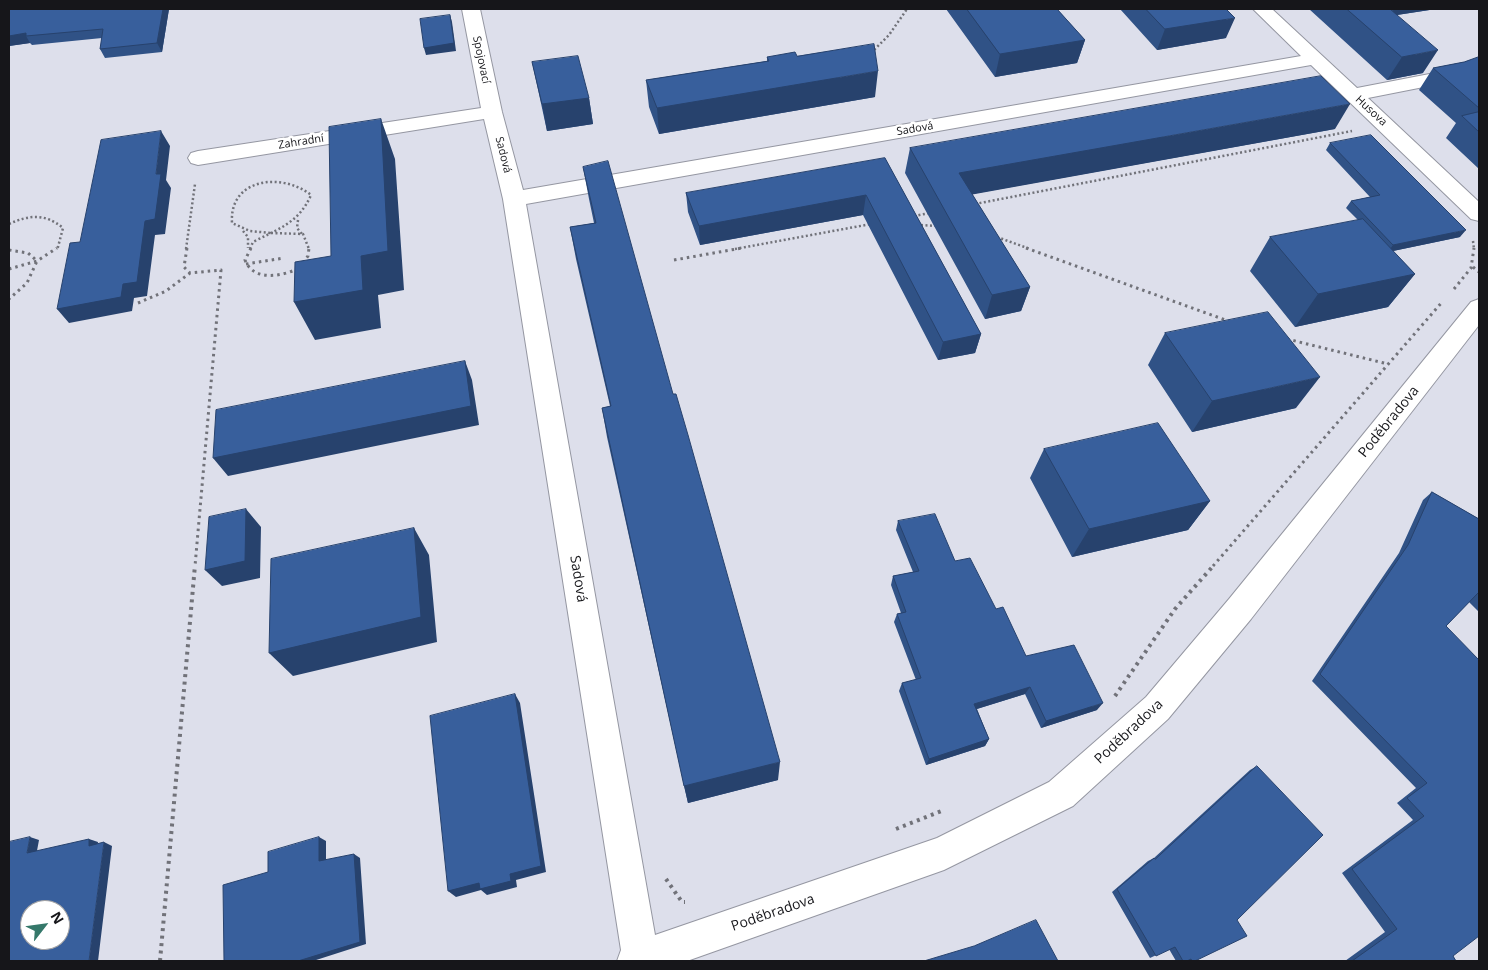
<!DOCTYPE html>
<meta charset="utf-8">
<style>
body{margin:0}
#map{position:relative;width:1488px;height:970px;overflow:hidden;background:#dddfeb;font-family:"Open Sans",sans-serif}
canvas{display:block}
.frame{position:absolute;inset:0;border:10px solid #16161a;pointer-events:none}
.north{position:absolute;left:20px;top:900px;width:50px;height:50px;box-sizing:border-box;background:#fff;border:1px solid #a2a2a3;border-radius:50%;rotate:60deg;font-size:14px;font-weight:700;line-height:20px;text-align:center;color:#16161a}
.north::after{content:'';display:block;margin:auto;width:18px;height:22px;background:#35786a;clip-path:polygon(50% 0,100% 100%,50% 72%,0 100%)}
</style>
<div id="map">
<canvas width="1488" height="970"></canvas>
<div class="frame"></div>
<div class="north">N</div>
</div>
<script>
const g = document.querySelector('canvas').getContext('2d');
g.lineJoin = 'round';
function stroke(path, color, width, dash) { g.strokeStyle = color; g.lineWidth = width; g.lineCap = dash ? 'butt' : 'round'; g.setLineDash(dash || []); g.stroke(path); }
function paint(path, color) { g.fillStyle = color; g.fill(path, 'evenodd'); }
function write(font, color, halo, rows, align = 'center') {
  g.font = font + ' "Open Sans",sans-serif'; g.lineWidth = 5; g.setLineDash([]); g.textBaseline = 'middle'; g.strokeStyle = halo; g.fillStyle = color; for (const [text, x, y, turn = 0] of rows) {
    g.save(); g.translate(x, y); g.rotate((+turn || 0) * Math.PI / 180); g.textAlign = isNaN(turn) ? turn : align; if (halo) g.strokeText(text, 0, 0); g.fillText(text, 0, 0); g.restore();
  }
}
const pathFar2 = new Path2D(`
 M 871,53 L 889,35 L 907,9
 M 975,204 L 1352,131
 M 914,216 L 930,213
 M 298,220 L 297,228 L 302,234
 M 9,224 C 29,215 45,213 63,228 L 58,247 L 55,249
 M 921,225 L 937,226
 M 243,231 L 248,237 L 248,248
 M 271,233 L 303,234 L 309,249
 M 997,237 L 1030,249
 M 1473,241 L 1474,249
 M 186,249 L 195,184
 M 250,249 L 253,242 C 278,229 299,223 311,195 C 282,172 229,178 232,223 L 250,231 L 271,233
 M 735,249 L 871,224`);
const pathFar1 = new Path2D(`
 M 187,248 L 184,267 L 190,273 L 221,270 L 195,566
 M 251,248 L 245,260 C 253,281 280,277 297,269
 M 1026,248 L 1231,322
 M 9,250 L 28,253 L 37,261 L 27,283 L 9,299
 M 674,260 L 742,248
 M 303,263 L 308,256 L 309,248
 M 246,264 L 284,258
 M 1473,267 L 1479,272
 M 9,269 L 37,261 L 57,248
 M 1454,289 L 1471,268 L 1474,248
 M 138,303 L 166,291 L 190,273
 M 1287,339 L 1388,364
 M 1213,566 L 1443,301`);
const path = new Path2D(`
 M 1115,696 L 1175,609 L 1214,565
 M 896,829 L 944,810
 M 666,879 L 682,902 L 685,902
 M 160,961 L 195,565`);
const minor = new Path2D(`
 M 462,9 L 480,9 L 502,112 L 523,190 L 1301,56 L 1253,9 L 1272,9 L 1357,88 L 1445,71 L 1479,60 L 1479,72 L 1449,82 L 1368,98 L 1479,202 L 1479,221 L 1471,219 L 1311,65 L 526,204 L 655,935 L 937,838 L 1049,782 L 1146,697 L 1229,599 L 1471,302 L 1479,299 L 1479,325 L 1251,619 L 1168,719 L 1073,806 L 944,870 L 687,961 L 617,961 L 621,950 L 503,199 L 484,119 L 198,165 L 191,163 L 188,158 L 191,153 L 198,151 L 481,108 Z`);
const wall = new Path2D(`
 M 9,9 L 169,9 L 162,52 L 105,58 L 100,49 L 102,38 L 32,45 L 30,43 L 9,46 Z
 M 946,9 L 1057,9 L 1085,40 L 1077,63 L 995,77 Z
 M 1120,9 L 1226,9 L 1226,38 L 1157,50 Z
 M 1309,9 L 1436,9 L 1397,15 L 1423,73 L 1387,80 Z
 M 797,56 L 875,97 L 659,134 L 649,107 L 646,80 L 767,61 L 767,57 Z
 M 1479,57 L 1479,169 L 1446,138 L 1456,123 L 1419,90 L 1433,68 L 1464,62 Z
 M 532,62 L 589,98 L 593,124 L 547,131 Z
 M 1335,129 L 972,194 L 1030,287 L 1021,311 L 985,319 L 905,173 L 910,148 Z
 M 1330,143 L 1460,237 L 1393,251 L 1415,274 L 1388,307 L 1295,327 L 1250,271 L 1270,237 L 1358,220 L 1346,208 L 1351,201 L 1370,197 L 1326,150 Z
 M 885,158 L 981,334 L 975,353 L 938,360 L 863,215 L 700,245 L 688,212 L 686,193 Z
 M 583,167 L 778,780 L 688,803 L 607,437 L 602,408 L 610,406 L 576,259 L 570,227 L 594,223 L 589,199 Z
 M 1165,333 L 1296,408 L 1192,432 L 1148,365 Z
 M 1044,449 L 1210,501 L 1188,530 L 1072,557 L 1030,478 Z
 M 1432,492 L 1479,519 L 1479,612 L 1469,602 L 1446,626 L 1453,956 L 1456,961 L 1345,961 L 1385,932 L 1342,873 L 1413,820 L 1397,803 L 1416,788 L 1312,681 L 1399,553 L 1423,500 Z
 M 898,521 L 955,561 L 996,609 L 1026,656 L 1097,710 L 1041,728 L 1025,694 L 977,709 L 989,739 L 985,746 L 926,765 L 899,691 L 902,683 L 916,680 L 894,622 L 897,614 L 901,613 L 891,585 L 893,576 L 913,572 L 896,530 Z
 M 1257,766 L 1195,961 L 1176,961 L 1169,949 L 1150,958 L 1112,892 L 1148,861 L 1154,858 L 1250,770 Z`);
const shadedWall = new Path2D(`
 M 163,9 L 169,9 L 162,52 L 157,43 Z
 M 1394,9 L 1436,9 L 1390,16 Z
 M 450,15 L 452,22 L 456,51 L 426,55 L 424,48 Z
 M 1235,18 L 1226,38 L 1157,50 L 1165,29 Z
 M 26,33 L 26,36 L 30,43 L 9,46 L 9,36 Z
 M 1085,40 L 1077,63 L 995,77 L 1000,54 Z
 M 1438,50 L 1423,73 L 1387,80 L 1402,57 Z
 M 878,71 L 875,97 L 659,134 L 657,108 Z
 M 589,98 L 593,124 L 547,131 L 542,104 Z
 M 1350,104 L 1335,129 L 953,198 L 959,173 Z
 M 381,119 L 395,159 L 404,290 L 378,295 L 381,328 L 315,340 L 294,302 L 361,256 Z
 M 161,131 L 170,146 L 166,180 L 171,188 L 165,234 L 155,235 L 147,296 L 134,298 L 132,311 L 69,323 L 57,309 L 145,221 L 156,174 Z
 M 866,195 L 863,215 L 700,245 L 699,226 Z
 M 1466,230 L 1460,237 L 1388,252 L 1393,245 Z
 M 1415,274 L 1388,307 L 1295,327 L 1318,294 Z
 M 1030,287 L 1021,311 L 985,319 L 992,295 Z
 M 981,334 L 975,353 L 938,360 L 943,342 Z
 M 465,361 L 472,380 L 479,425 L 228,476 L 213,458 Z
 M 1320,377 L 1296,408 L 1192,432 L 1212,401 Z
 M 1210,501 L 1188,530 L 1072,557 L 1089,529 Z
 M 246,509 L 261,527 L 260,578 L 222,586 L 205,570 Z
 M 414,528 L 429,555 L 437,642 L 293,676 L 269,653 Z
 M 1030,687 L 1025,694 L 970,711 L 974,704 Z
 M 515,694 L 520,703 L 546,872 L 516,880 L 517,887 L 487,895 L 481,890 L 456,897 L 448,891 Z
 M 1103,703 L 1097,710 L 1041,728 L 1046,721 Z
 M 989,739 L 985,746 L 926,765 L 929,759 Z
 M 780,762 L 778,780 L 688,803 L 684,786 Z
 M 30,837 L 39,840 L 36,856 L 27,853 Z
 M 319,837 L 326,841 L 326,864 L 319,861 Z
 M 89,839 L 98,842 L 97,850 L 89,846 Z
 M 104,842 L 112,846 L 98,961 L 89,961 Z
 M 354,854 L 360,858 L 366,944 L 313,961 L 298,961 Z`);
const building = new Path2D(`
 M 9,9 L 163,9 L 157,43 L 100,49 L 103,29 L 26,36 L 26,33 L 9,36 Z
 M 967,9 L 1057,9 L 1085,40 L 1000,54 Z
 M 1146,9 L 1226,9 L 1235,18 L 1165,29 Z
 M 1347,9 L 1390,9 L 1438,50 L 1402,57 Z
 M 450,15 L 454,43 L 424,48 L 420,19 Z
 M 874,44 L 878,71 L 657,108 L 646,80 L 769,61 L 767,57 L 795,52 L 797,56 Z
 M 578,56 L 589,98 L 542,104 L 532,62 Z
 M 1479,57 L 1479,108 L 1433,68 L 1464,62 Z
 M 1321,76 L 1350,104 L 959,173 L 1030,287 L 992,295 L 910,148 Z
 M 1479,112 L 1479,132 L 1462,116 Z
 M 381,119 L 388,251 L 361,256 L 363,290 L 294,302 L 295,262 L 331,256 L 329,127 Z
 M 161,131 L 156,174 L 161,174 L 155,219 L 145,221 L 137,282 L 123,284 L 121,297 L 57,309 L 70,243 L 80,242 L 101,140 Z
 M 1371,135 L 1466,230 L 1393,245 L 1351,201 L 1380,195 L 1330,143 Z
 M 885,158 L 981,334 L 943,342 L 866,195 L 699,226 L 686,193 Z
 M 608,161 L 673,394 L 676,394 L 688,435 L 780,762 L 684,786 L 602,408 L 611,406 L 570,227 L 596,223 L 583,167 Z
 M 1363,219 L 1415,274 L 1318,294 L 1270,237 Z
 M 1268,312 L 1320,377 L 1212,401 L 1165,333 Z
 M 465,361 L 471,406 L 213,458 L 216,410 Z
 M 1158,423 L 1210,501 L 1089,529 L 1044,449 Z
 M 1432,492 L 1479,519 L 1479,595 L 1478,593 L 1446,626 L 1479,660 L 1479,936 L 1453,956 L 1456,961 L 1352,961 L 1397,929 L 1352,869 L 1424,816 L 1407,798 L 1427,783 L 1320,674 L 1408,545 Z
 M 246,509 L 245,561 L 205,570 L 209,517 Z
 M 935,514 L 955,561 L 970,558 L 996,609 L 1003,607 L 1026,656 L 1074,645 L 1103,703 L 1046,721 L 1030,687 L 974,704 L 989,739 L 929,759 L 902,683 L 921,678 L 897,614 L 906,612 L 893,576 L 919,571 L 898,521 Z
 M 414,528 L 421,617 L 269,653 L 271,559 Z
 M 515,694 L 541,866 L 510,874 L 511,881 L 480,889 L 479,883 L 448,891 L 430,716 Z
 M 1257,766 L 1323,835 L 1237,920 L 1247,936 L 1195,961 L 1192,961 L 1191,959 L 1187,961 L 1183,961 L 1175,947 L 1156,956 L 1117,889 L 1154,858 L 1155,859 Z
 M 30,837 L 27,853 L 89,839 L 89,846 L 104,842 L 89,961 L 9,961 L 9,842 ZM 30,910 L 60,910 L 60,940 L 30,940 Z
 M 319,837 L 319,861 L 354,854 L 360,942 L 298,961 L 224,961 L 223,885 L 268,872 L 268,852 Z
 M 1036,920 L 1058,961 L 924,961 L 974,946 Z`);
const farStreetnames = [
 ["Spojovací",481,60,78],
 ["Husova",1371,111,43],
 ["Sadová",915,129,-10],
 ["Zahradní",301,142,-9],
 ["Sadová",503,155,76]
];
const streetNames = [
 ["Poděbradova",1389,422,-51],
 ["Sadová",578,579,81],
 ["Poděbradova",1129,732,-43],
 ["Poděbradova",773,913,-19]
];
stroke(minor, '#9597a2', 2);
stroke(pathFar2, '#717279', 2.5, [2, 2.5]);
stroke(pathFar1, '#717279', 3, [2.5, 4]);
stroke(path, '#717279', 4, [3, 4.5]);
paint(minor, '#fff');
paint(wall, '#305286');
paint(shadedWall, '#27426d');
paint(building, '#385f9c');
stroke(building, '#27426d', 1);
write('11px', '#16161a', '#fff', farStreetnames);
write('14px', '#16161a', '#fff', streetNames);
</script>
